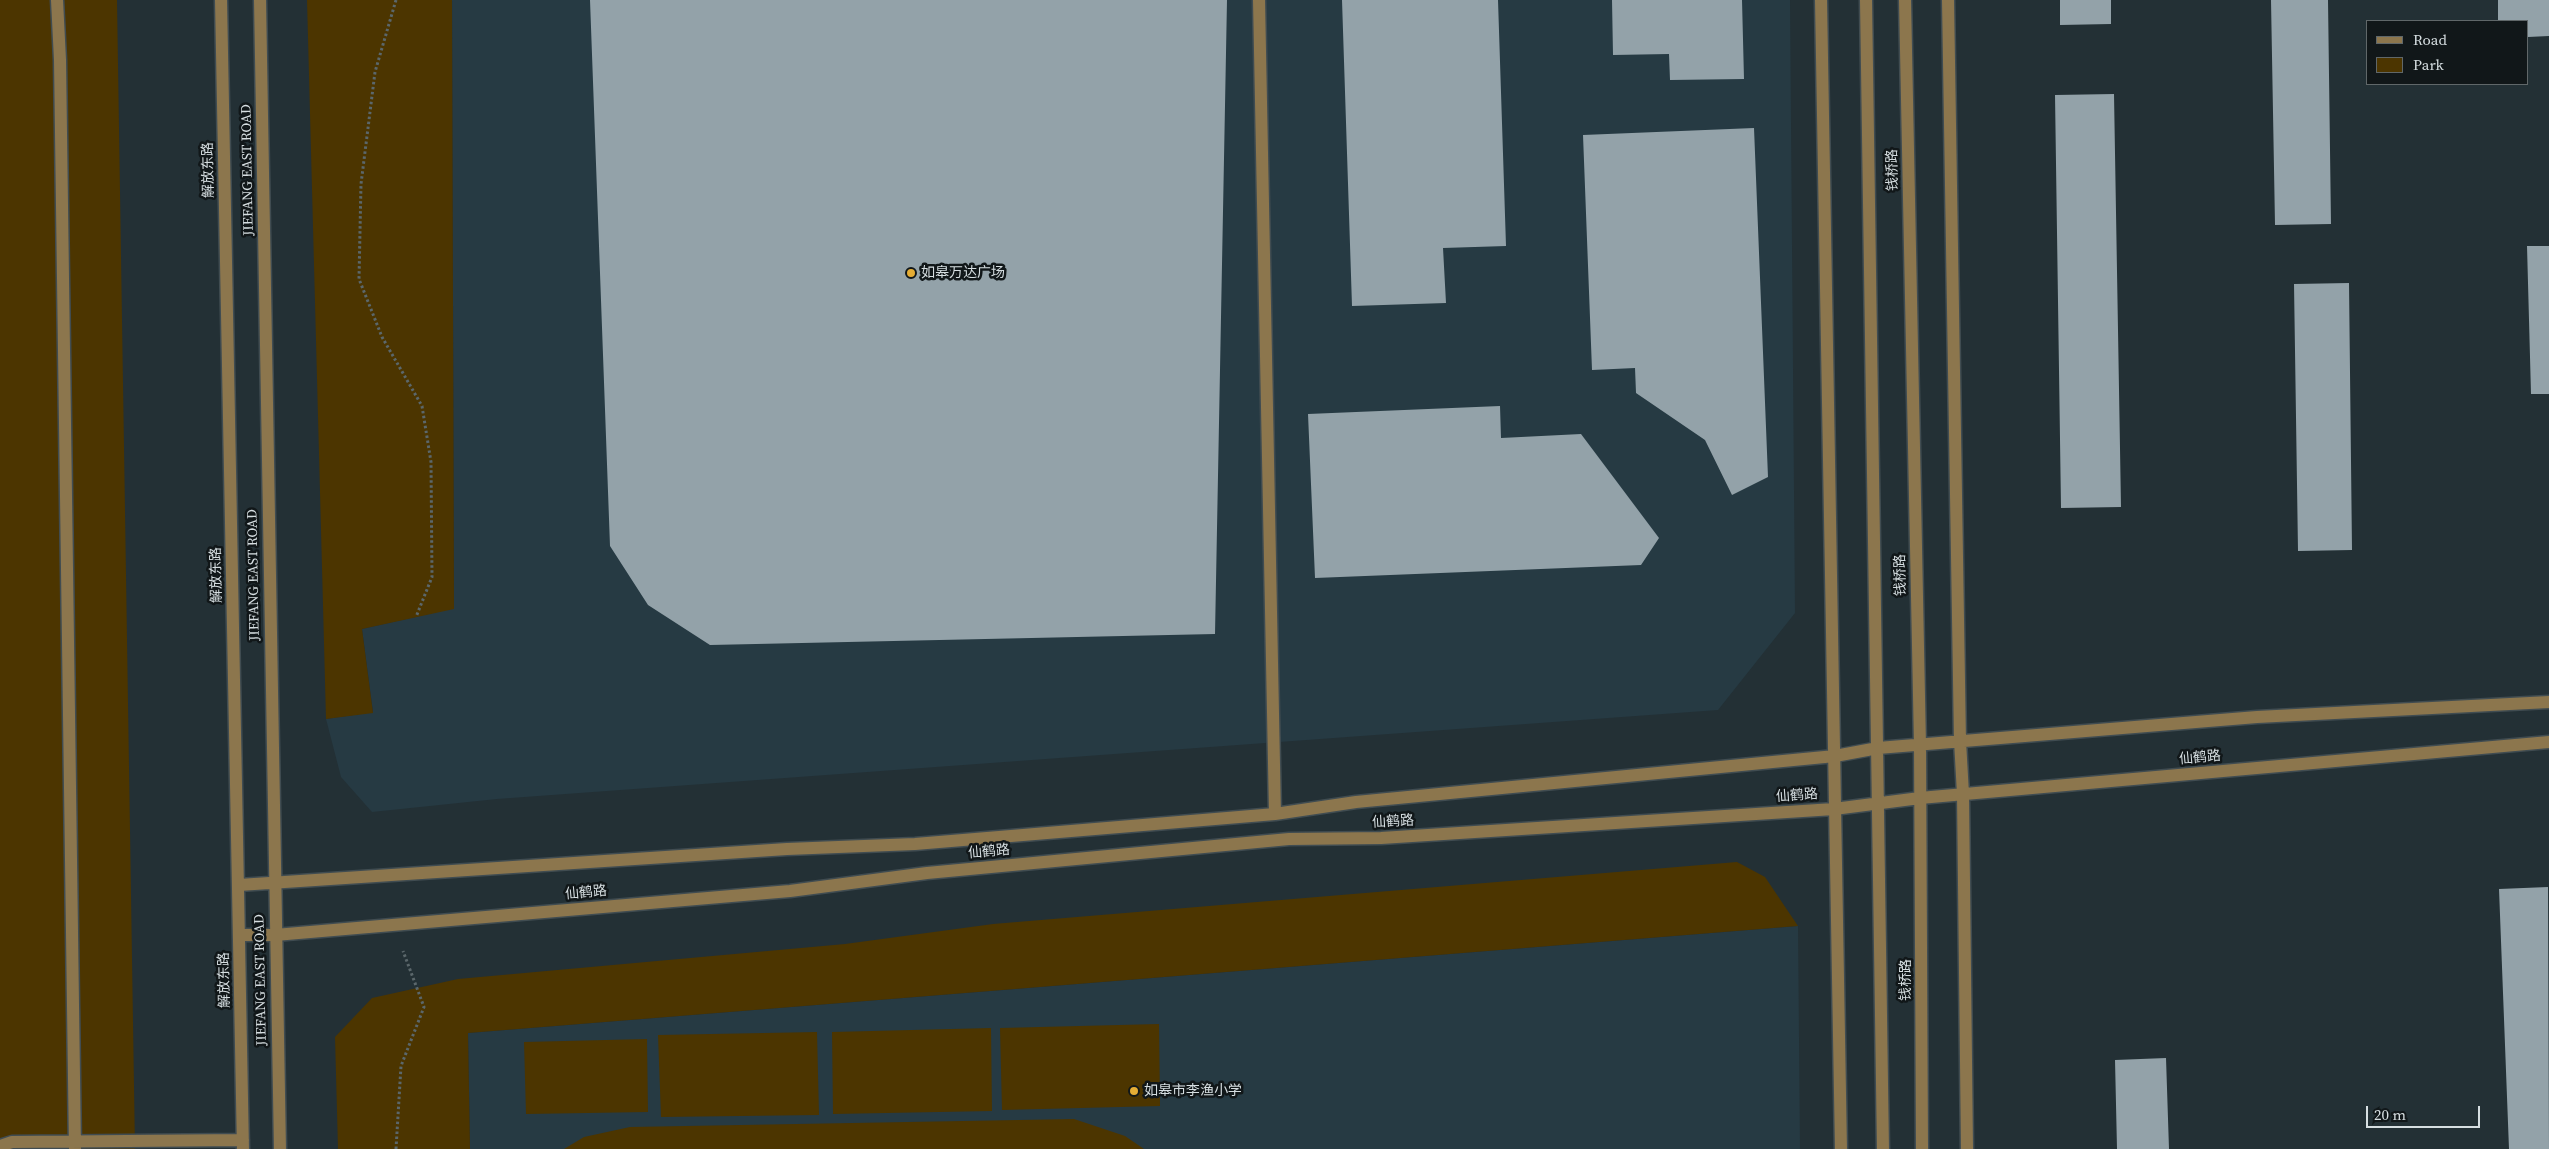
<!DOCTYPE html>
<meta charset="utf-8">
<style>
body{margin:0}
#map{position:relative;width:2549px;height:1149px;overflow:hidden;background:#233035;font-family:"Source Serif 4",serif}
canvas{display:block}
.legend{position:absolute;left:2366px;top:20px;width:162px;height:65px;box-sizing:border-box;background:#111719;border:1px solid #606769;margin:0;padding:6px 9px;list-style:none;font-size:15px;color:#d6dee1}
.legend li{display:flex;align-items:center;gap:10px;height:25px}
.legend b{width:25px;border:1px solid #606769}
.scale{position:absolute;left:2366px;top:1106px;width:114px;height:22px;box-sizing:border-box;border:2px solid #d6dee1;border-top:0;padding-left:6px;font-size:15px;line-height:18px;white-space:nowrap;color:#d6dee1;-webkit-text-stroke:4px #111719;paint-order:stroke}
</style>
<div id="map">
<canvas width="2549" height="1149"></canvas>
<ul class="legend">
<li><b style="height:6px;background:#8c764d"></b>Road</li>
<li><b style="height:14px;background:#4c3500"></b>Park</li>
</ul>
<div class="scale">20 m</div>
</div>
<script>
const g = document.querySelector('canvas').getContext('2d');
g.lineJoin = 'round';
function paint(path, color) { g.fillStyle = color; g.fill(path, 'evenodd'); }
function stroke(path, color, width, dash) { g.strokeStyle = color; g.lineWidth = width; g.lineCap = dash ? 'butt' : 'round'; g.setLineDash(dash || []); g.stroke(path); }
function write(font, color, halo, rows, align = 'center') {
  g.font = font + ' "Source Serif 4","Noto Sans SC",serif'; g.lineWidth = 5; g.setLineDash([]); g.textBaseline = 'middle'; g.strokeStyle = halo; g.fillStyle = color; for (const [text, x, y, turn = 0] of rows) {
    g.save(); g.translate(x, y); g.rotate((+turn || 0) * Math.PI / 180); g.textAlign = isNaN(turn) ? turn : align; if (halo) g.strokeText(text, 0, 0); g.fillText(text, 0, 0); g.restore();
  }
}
const built = new Path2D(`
 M 452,0 L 1790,0 L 1795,613 L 1718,710 L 497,799 L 372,812 L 341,777 L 326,719 L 373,712 L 362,629 L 454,608 Z
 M 1798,926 L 1800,1149 L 470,1149 L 468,1033 Z`);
const green = new Path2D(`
 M 0,0 L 117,0 L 135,1149 L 0,1149 Z
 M 307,0 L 452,0 L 454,609 L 362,629 L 373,713 L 326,719 Z
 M 1737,862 L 1765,877 L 1798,926 L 468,1033 L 470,1149 L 338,1149 L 335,1037 L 372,998 L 458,979 L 845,944 L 993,924 Z
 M 1159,1024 L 1160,1106 L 1002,1110 L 1000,1028 Z
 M 991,1028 L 992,1111 L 833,1114 L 832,1032 Z
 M 817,1032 L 819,1115 L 661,1117 L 658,1035 Z
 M 647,1039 L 648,1112 L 526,1114 L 524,1042 Z
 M 1074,1119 L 1125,1136 L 1144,1149 L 564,1149 L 584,1137 L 630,1127 Z`);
const building = new Path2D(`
 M 590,0 L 1227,0 L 1215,634 L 710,645 L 648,605 L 610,546 Z
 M 1342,0 L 1498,0 L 1506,246 L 1443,248 L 1446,303 L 1352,306 Z
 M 1612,0 L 1742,0 L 1744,79 L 1670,80 L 1669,54 L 1613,55 Z
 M 2060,0 L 2111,0 L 2111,24 L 2060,25 Z
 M 2271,0 L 2328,0 L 2331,224 L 2275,225 Z
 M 2498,0 L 2549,0 L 2549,36 L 2528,37 L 2528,21 L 2498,21 Z
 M 2114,94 L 2121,507 L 2061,508 L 2055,95 Z
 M 1754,128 L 1768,477 L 1732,495 L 1705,440 L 1636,393 L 1635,368 L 1592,370 L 1583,135 Z
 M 2527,246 L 2549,246 L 2549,394 L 2531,394 Z
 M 2349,283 L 2352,550 L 2298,551 L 2294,284 Z
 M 1500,406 L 1501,438 L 1581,434 L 1659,538 L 1641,565 L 1315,578 L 1308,414 Z
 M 2548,887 L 2549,1149 L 2509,1149 L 2499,889 Z
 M 2166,1058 L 2169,1149 L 2117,1149 L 2115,1060 Z`);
const path = new Path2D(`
 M 396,0 L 375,72 L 361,184 L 359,279 L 382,337 L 422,406 L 431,462 L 432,577 L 416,617
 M 396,1149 L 401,1066 L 424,1007 L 403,951`);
const minor = new Path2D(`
 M 57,0 L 60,60 L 75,1149
 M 221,0 L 243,1149
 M 260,0 L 280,1149
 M 1259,0 L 1275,814
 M 1821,0 L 1841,1149
 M 1866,0 L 1883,1149
 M 1905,0 L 1920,745 L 1922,1149
 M 1948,0 L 1960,741 L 1963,794 L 1967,1149
 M 239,885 L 787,849 L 915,844 L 1275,814 L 1356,802 L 1835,756 L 1878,748 L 2257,717 L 2549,702
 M 239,935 L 275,935 L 790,891 L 927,873 L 1289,839 L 1381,838 L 1834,809 L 1920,798 L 2549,742
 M 0,1146 L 12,1142 L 243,1140`);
const markers = [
 [911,273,5,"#e5ad35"],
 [1134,1091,5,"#e5ad35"]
];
const streetNames = [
 ["解放东路",209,170,-91],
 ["JIEFANG EAST ROAD",248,170,-91],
 ["钱桥路",1893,170,-91],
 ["解放东路",217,575,-91],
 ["JIEFANG EAST ROAD",254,575,-91],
 ["钱桥路",1901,575,-91],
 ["仙鹤路",2200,758,-5],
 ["仙鹤路",1797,796,-4],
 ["仙鹤路",1393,822,-3],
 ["仙鹤路",989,852,-5],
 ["仙鹤路",586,893,-5],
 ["解放东路",225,980,-91],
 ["JIEFANG EAST ROAD",261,980,-91],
 ["钱桥路",1906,980,-90]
];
const poiNames = [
 ["如皋万达广场",921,273],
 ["如皋市李渔小学",1144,1091]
];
paint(built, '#263a43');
paint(green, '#4c3500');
paint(building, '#93a2a9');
stroke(minor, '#404c51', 15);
stroke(path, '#5b676b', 3, [2.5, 2.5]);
stroke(minor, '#8c764d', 12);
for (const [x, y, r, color] of markers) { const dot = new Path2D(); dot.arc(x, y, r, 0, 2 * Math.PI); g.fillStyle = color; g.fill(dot); stroke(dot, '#111719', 2); }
write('14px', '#d6dee1', '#111719', streetNames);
write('14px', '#d6dee1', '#111719', poiNames, 'left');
</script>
